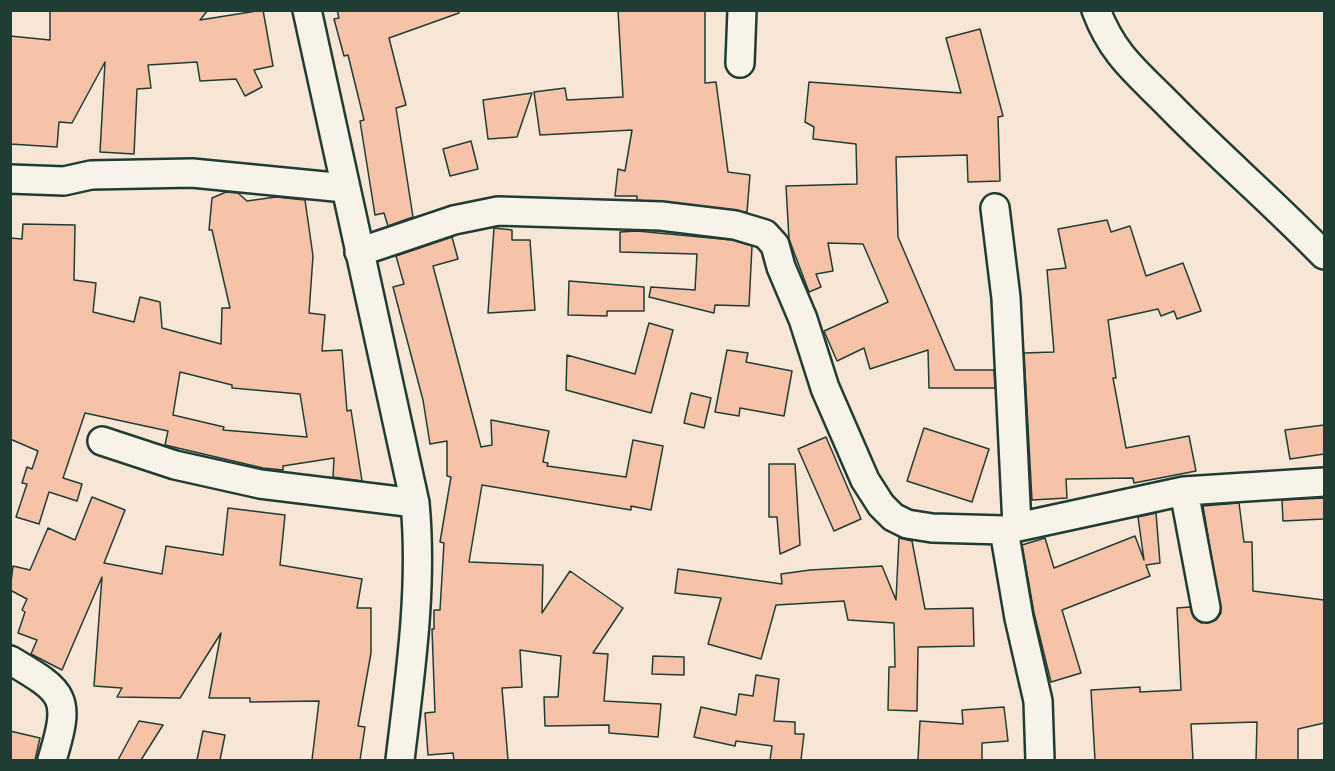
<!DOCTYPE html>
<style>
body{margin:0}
#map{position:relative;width:1335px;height:771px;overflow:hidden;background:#f7e5d5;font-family:Itim,sans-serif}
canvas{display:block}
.frame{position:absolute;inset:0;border:12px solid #1f3d34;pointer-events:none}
</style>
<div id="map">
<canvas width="1335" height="771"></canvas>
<div class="frame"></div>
</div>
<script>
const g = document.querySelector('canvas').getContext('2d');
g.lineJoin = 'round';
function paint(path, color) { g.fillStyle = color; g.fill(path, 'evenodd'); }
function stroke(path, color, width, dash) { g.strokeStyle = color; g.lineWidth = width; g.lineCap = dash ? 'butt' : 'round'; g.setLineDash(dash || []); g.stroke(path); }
const building = new Path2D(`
 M 50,10 L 208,10 L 200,20 L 263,10 L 273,66 L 254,70 L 262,87 L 245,96 L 236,79 L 200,81 L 197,62 L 148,65 L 151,88 L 137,89 L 134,154 L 100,152 L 105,62 L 72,123 L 59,122 L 57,147 L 10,144 L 10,36 L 50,40 Z
 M 337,10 L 458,10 L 459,13 L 389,38 L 406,105 L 396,108 L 413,217 L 388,226 L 384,213 L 375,215 L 360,121 L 364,120 L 348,55 L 344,56 L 334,19 L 339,18 Z
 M 618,10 L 705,10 L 705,83 L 716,82 L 728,172 L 750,175 L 747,212 L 637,200 L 637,196 L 615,196 L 618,169 L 625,171 L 632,130 L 540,135 L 534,92 L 565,88 L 567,100 L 623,97 Z
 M 980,29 L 1003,116 L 998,117 L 1000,181 L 968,182 L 967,155 L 896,157 L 898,237 L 955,370 L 994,370 L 995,388 L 929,388 L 928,350 L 870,369 L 864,348 L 837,361 L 824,331 L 888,302 L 863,244 L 828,243 L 833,271 L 816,274 L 821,287 L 809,292 L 789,239 L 786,186 L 857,184 L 856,144 L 813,139 L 814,127 L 805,122 L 809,82 L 961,93 L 946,38 Z
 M 532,93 L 517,137 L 488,139 L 483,100 Z
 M 471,141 L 478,169 L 450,176 L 443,149 Z
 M 226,192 L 238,193 L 247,201 L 276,197 L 305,200 L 313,256 L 309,313 L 325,315 L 322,351 L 342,350 L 347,411 L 351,410 L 362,481 L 333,477 L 334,458 L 283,466 L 283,470 L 263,468 L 165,445 L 168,431 L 85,413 L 63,478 L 82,484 L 77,501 L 49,492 L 39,524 L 16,517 L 27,484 L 22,483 L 27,467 L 32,469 L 38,451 L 10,439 L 10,238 L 22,239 L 23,224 L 75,225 L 74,280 L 96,283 L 93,312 L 134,322 L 140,297 L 160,302 L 162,328 L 221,344 L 222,308 L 230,308 L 212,230 L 209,230 L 212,198 ZM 180,372 L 232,385 L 232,388 L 300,394 L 307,437 L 223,430 L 224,427 L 173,415 Z
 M 1107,220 L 1111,232 L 1130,226 L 1146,276 L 1183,263 L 1201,311 L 1177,319 L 1174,311 L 1161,316 L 1158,309 L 1108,320 L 1116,378 L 1113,378 L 1126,448 L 1189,436 L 1196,471 L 1134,483 L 1133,478 L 1066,479 L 1067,498 L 1032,500 L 1024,353 L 1054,352 L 1047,270 L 1066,268 L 1058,229 Z
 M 494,228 L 512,230 L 512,240 L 530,240 L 535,310 L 488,313 Z
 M 637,231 L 732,240 L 752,246 L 749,306 L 715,305 L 714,313 L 649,297 L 651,287 L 695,290 L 697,254 L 620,252 L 620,232 Z
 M 452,237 L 458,259 L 433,266 L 481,447 L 492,445 L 491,420 L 549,431 L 543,462 L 548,463 L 547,466 L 626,477 L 633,440 L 663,446 L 651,510 L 631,506 L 631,510 L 482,485 L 469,562 L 543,565 L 542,613 L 570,571 L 623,608 L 593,653 L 608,654 L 604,701 L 661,704 L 658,737 L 609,733 L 609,725 L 545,726 L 544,697 L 558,697 L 561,656 L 520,650 L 522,687 L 502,688 L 508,760 L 454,760 L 453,753 L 428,755 L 425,713 L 435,712 L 432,629 L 434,629 L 434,610 L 440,610 L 444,543 L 440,542 L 451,477 L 447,476 L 447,441 L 430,444 L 423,400 L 393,287 L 404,284 L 396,256 Z
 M 569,281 L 644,287 L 644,311 L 607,311 L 607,316 L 568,315 Z
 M 649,323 L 673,330 L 651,413 L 566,390 L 567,355 L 635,374 Z
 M 727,350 L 748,353 L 746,362 L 792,371 L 784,416 L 740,408 L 739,416 L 715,412 Z
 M 691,393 L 711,398 L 704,428 L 684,423 Z
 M 1324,425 L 1324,454 L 1290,459 L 1285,430 Z
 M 924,428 L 989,449 L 972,502 L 907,481 Z
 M 826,437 L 861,519 L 834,531 L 798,449 Z
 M 769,464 L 795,464 L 800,545 L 780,554 L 777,517 L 769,517 Z
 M 92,497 L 125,510 L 104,563 L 162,574 L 166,546 L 223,555 L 228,508 L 285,515 L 280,565 L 362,579 L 357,608 L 371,608 L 371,653 L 358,726 L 365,727 L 360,760 L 312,760 L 319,701 L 250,702 L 250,698 L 209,698 L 221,633 L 180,698 L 117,697 L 122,688 L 94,686 L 102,577 L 62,670 L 31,654 L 37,640 L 18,633 L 25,612 L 22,610 L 27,599 L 10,590 L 13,566 L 30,570 L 48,528 L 75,540 Z
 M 1324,498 L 1324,519 L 1283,521 L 1282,500 Z
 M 1239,503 L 1244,542 L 1252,542 L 1253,591 L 1324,600 L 1324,723 L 1298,729 L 1298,760 L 1256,760 L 1257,722 L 1191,724 L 1193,760 L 1095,760 L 1091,690 L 1140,687 L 1140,692 L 1181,690 L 1177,608 L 1190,607 L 1194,618 L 1201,623 L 1216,620 L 1221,613 L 1203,506 Z
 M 1156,513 L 1160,563 L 1146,565 L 1150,576 L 1062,610 L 1081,673 L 1051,682 L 1034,613 L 1022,545 L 1045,538 L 1054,568 L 1135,536 L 1144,560 L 1138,517 Z
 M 899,538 L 912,541 L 925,609 L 973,608 L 974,646 L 918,647 L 917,711 L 888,710 L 889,667 L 895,667 L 894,623 L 848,620 L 844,601 L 776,605 L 761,659 L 708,644 L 721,598 L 675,593 L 678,569 L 782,584 L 781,574 L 810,570 L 882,566 L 896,600 Z
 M 653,656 L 684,657 L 684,675 L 652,674 Z
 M 756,675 L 779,679 L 774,721 L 795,722 L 795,734 L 804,734 L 801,760 L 770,760 L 772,746 L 736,741 L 735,746 L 694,737 L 701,707 L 736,715 L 739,694 L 753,696 Z
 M 1004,707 L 1008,741 L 982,743 L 982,760 L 918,760 L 920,721 L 963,724 L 962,710 Z
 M 139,721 L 163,725 L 141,760 L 118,760 Z
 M 10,731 L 40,738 L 35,760 L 10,760 Z
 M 203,731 L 225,735 L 220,760 L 197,760 Z`);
const minor = new Path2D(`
 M 307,10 L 415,503 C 423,588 410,676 400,760
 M 1096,10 C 1113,56 1139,74 1171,107 C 1221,158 1275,204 1324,255
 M 740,63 L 742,10
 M 10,179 L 64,181 L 91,175 L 192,173 L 345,188
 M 995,208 L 1006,298 L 1017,526
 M 359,252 L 454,220 L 498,211 L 661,216 L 735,225 L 765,234 L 775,245 L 781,267 L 803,319 L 825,388 L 865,480 L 881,505 L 893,517 L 907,524 L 932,528 L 1004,530 L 1184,491 L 1324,482
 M 102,441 L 175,465 L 260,484 L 415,503
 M 1184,491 L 1206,608
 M 1004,530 L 1019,618 L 1038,701 L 1040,760
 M 10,660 C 66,693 71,697 52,760`);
paint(building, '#f7c3a8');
stroke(building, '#1f3d34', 1.5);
stroke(minor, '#1f3d34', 32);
stroke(minor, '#f7f3e8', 27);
</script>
